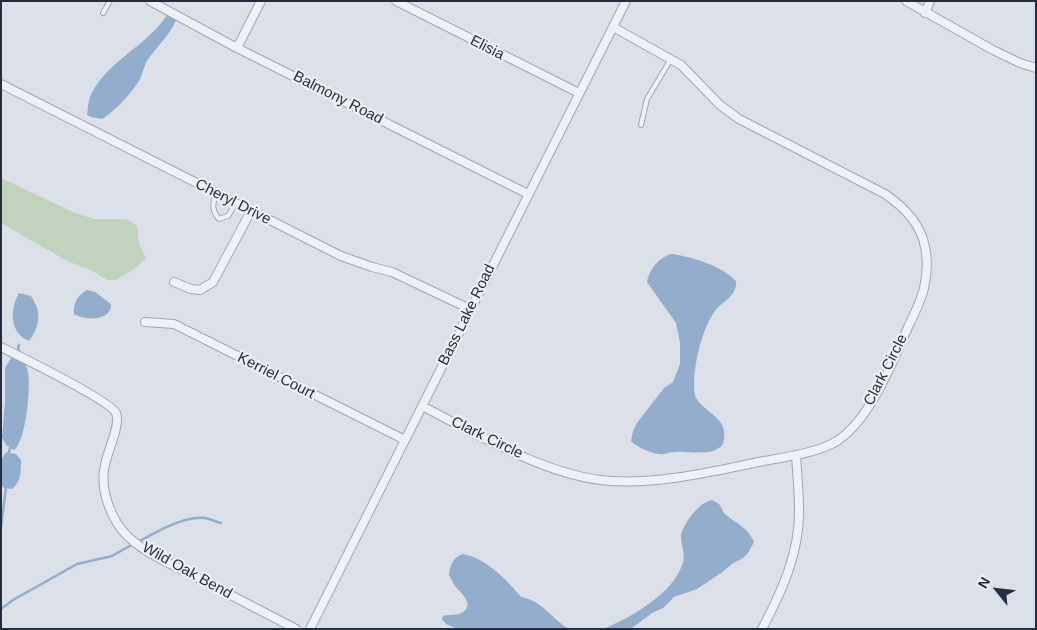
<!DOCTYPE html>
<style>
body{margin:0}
#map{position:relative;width:1037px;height:630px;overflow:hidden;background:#dce0e8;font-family:Helvetica,sans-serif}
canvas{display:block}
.frame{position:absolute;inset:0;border:2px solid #242e40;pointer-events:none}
.north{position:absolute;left:972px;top:565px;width:50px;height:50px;-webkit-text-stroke:4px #eceff6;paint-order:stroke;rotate:299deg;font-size:14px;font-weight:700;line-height:20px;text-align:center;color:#242e40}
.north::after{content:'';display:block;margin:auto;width:18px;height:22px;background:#242e40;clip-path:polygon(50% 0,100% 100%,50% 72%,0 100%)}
</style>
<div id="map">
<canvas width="1037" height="630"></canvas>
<div class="frame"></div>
<div class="north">N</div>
</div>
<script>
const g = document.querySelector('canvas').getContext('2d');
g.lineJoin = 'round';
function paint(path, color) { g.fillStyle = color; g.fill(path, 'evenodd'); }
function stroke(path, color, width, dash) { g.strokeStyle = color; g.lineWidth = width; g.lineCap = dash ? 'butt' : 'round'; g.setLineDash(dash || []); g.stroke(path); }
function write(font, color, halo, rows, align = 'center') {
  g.font = font + ' Helvetica,sans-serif'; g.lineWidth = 4.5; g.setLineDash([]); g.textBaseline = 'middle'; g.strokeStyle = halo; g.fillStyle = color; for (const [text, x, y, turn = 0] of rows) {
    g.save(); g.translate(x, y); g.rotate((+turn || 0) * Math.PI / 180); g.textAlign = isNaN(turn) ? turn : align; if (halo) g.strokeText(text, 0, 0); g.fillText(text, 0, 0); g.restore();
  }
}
const green = new Path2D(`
 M 1,178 L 75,213 L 94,219 L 126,219 L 136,225 L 138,231 L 138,240 L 146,259 L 134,269 L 116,280 L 107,280 L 93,271 L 67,261 L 1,223 Z`);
const water = new Path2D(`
 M 167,15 L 176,20 C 169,36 159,44 149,58 C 144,64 143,73 140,79 C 132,93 115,111 102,119 L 91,117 L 87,115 C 88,110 88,104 89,100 C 101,64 148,46 167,15 Z
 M 671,254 C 693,257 720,265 736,281 C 737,297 723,300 715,311 C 701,330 691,373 695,396 C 705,415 731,417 723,444 C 712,458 690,450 675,452 C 670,452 665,455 659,454 C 651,453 637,447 631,441 L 633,431 L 637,423 L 664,388 L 673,382 L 680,364 L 680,342 L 676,323 L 647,282 C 649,270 658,258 671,254 Z
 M 87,290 L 95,292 L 111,304 C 112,321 85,321 74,314 C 73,303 78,295 87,290 Z
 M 19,293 L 31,296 C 42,312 40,326 29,341 C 9,333 10,309 19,293 Z
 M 11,358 C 16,359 22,360 25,364 C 34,375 26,443 14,450 L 7,446 L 2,438 L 5,402 L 5,368 Z
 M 6,452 L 16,454 L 21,460 C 21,472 21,482 12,489 L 4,488 L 1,485 L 1,460 Z
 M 712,500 L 719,504 C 722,507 722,511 725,514 C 735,523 749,528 754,542 L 748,553 L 743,558 L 732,564 L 721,573 L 697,589 L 674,597 L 663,608 L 652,613 L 632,628 L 602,629 C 628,620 669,595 680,570 C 688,555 681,550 681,536 C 682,525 700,501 712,500 Z
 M 463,554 C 486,558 507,580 521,597 C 545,602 549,617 569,629 L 457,629 L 446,624 L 442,619 L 443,616 C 449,614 458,616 463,612 C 475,604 460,592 455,586 C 453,583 451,578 449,575 C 450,565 453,557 463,554 Z`);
const stream = new Path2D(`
 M 19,345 L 18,348 L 20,353
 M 8,456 L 11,444
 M 1,527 L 6,487
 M 138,542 C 156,532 185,515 205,518 C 211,519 216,522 221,523
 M 1,609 L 13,600 L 77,564 L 112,556 L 133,544`);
const lane = new Path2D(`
 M 103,13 L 110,1
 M 641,125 L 647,99 L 671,59
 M 216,194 C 212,204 212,211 219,219 L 228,216 L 236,203`);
const street = new Path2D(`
 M 150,1 L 237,48 L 528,194
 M 396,1 L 579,93
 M 906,1 L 993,50 L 1020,63 L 1036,68
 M 925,13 L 930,1
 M 237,48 L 261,1
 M 1,84 L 341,256 L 372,267 L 392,272 L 470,309
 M 174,282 L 191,289 L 200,290 L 213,282 L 251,211
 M 145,322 L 174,324 L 405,440
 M 1,347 C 19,356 111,401 116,413 C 121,425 107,452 105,465 C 100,484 107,506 117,523 C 132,549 172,564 198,578 C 230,595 263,612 296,629
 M 422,406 C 477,434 548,477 611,481 C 662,484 714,471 764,461 C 786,457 817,453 837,441 C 870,420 893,361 908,327 C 914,315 921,301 924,288 C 927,275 928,260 925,247 C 921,224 904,207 885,194 L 739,119 L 720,105 L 681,65 L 613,27
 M 310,629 L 626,1
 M 762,629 C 782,591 800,552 799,509 C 799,491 797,473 796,455`);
const streetNames = [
 ["Elisia",487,48,27],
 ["Balmony Road",338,98,27],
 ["Cheryl Drive",233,202,27],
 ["Bass Lake Road",467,315,-64],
 ["Clark Circle",886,370,-63],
 ["Kerriel Court",276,376,27],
 ["Clark Circle",487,438,26],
 ["Wild Oak Bend",187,571,29]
];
paint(green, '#c1d3bc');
paint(water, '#93adcc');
stroke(stream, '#93adcc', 2.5);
stroke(lane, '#a1a7b2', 6);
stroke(street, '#a1a7b2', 10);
stroke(lane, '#eff1f6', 4);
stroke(street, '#eff1f6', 8);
write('15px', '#242e40', '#eceff6', streetNames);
</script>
